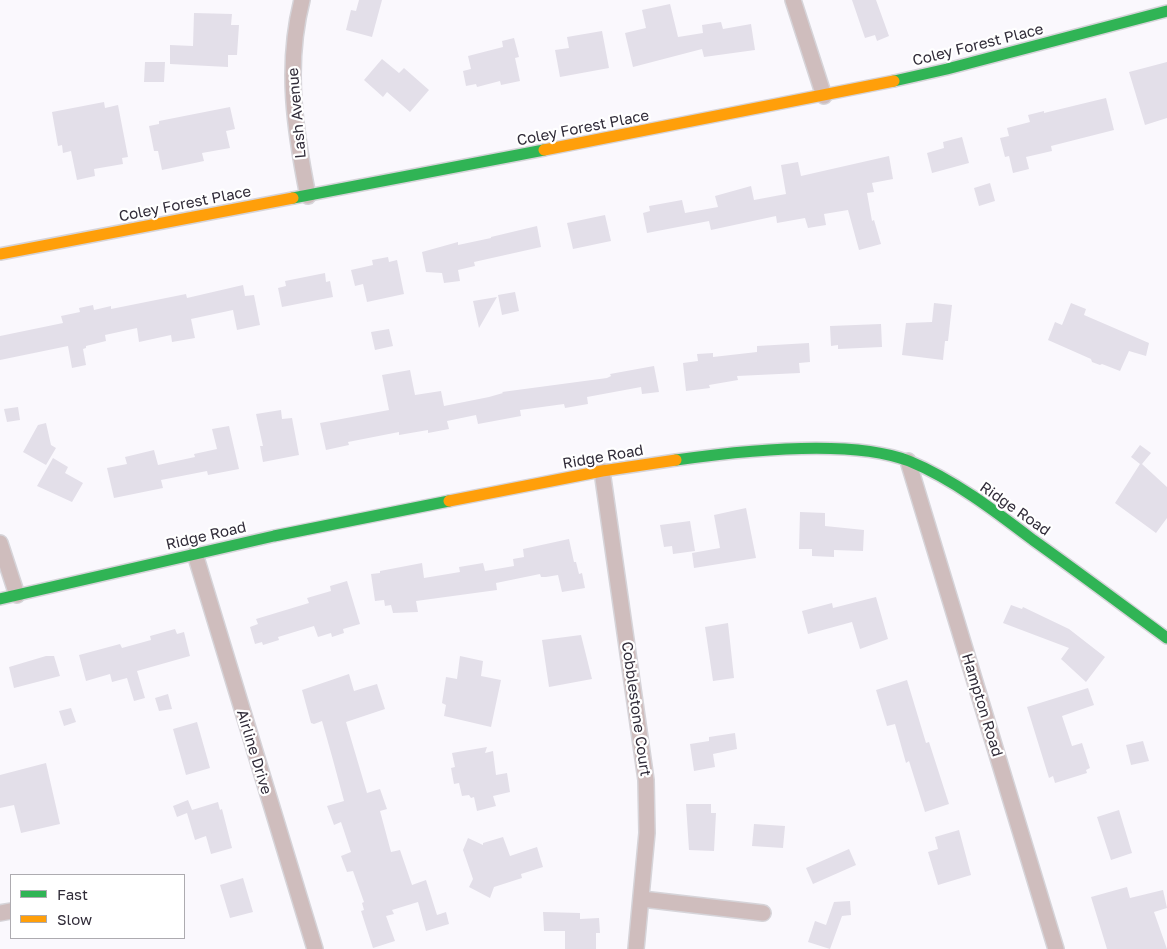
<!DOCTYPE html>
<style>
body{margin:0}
#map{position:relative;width:1167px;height:949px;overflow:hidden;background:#faf8fd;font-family:"Golos Text",sans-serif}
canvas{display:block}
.legend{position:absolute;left:10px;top:874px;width:175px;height:65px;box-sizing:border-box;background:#fff;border:1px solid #adabb0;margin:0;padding:6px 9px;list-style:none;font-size:15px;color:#312c39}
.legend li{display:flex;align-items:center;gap:10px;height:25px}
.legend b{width:25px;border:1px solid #adabb0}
</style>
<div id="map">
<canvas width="1167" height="949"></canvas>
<ul class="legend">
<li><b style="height:6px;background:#30b455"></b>Fast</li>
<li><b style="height:6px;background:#ff9f0a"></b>Slow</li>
</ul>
</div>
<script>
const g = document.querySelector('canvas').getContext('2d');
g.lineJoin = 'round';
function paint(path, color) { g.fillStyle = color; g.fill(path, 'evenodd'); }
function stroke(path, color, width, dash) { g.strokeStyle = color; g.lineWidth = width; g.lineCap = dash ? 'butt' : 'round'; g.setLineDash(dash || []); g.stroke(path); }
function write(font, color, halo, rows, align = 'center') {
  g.font = font + ' "Golos Text",sans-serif'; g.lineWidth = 4.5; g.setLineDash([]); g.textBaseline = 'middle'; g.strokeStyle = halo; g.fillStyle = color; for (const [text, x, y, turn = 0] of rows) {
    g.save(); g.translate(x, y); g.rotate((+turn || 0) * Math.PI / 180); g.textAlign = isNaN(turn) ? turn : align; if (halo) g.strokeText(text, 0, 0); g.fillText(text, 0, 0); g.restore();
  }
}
const building = new Path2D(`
 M 359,0 L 382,0 L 372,37 L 346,30 L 351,10 L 356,11 Z
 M 852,0 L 876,0 L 889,36 L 877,41 L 875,35 L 865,38 Z
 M 670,4 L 678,37 L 703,33 L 702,25 L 721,22 L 723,29 L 751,24 L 755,50 L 704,57 L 702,49 L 633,67 L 625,33 L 646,28 L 642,10 Z
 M 194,13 L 232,14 L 231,25 L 239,25 L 237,55 L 228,55 L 228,67 L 170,64 L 170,45 L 193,46 Z
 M 602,31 L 609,68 L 560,77 L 555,50 L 569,48 L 567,37 Z
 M 514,38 L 519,57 L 515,58 L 520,81 L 501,85 L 500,81 L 477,87 L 476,84 L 466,86 L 463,71 L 471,69 L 468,56 L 503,47 L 502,41 Z
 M 382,59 L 399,73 L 404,68 L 429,90 L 410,112 L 387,92 L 383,97 L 364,80 Z
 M 145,62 L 165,62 L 164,82 L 144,82 Z
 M 1167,62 L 1167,118 L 1145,125 L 1129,72 Z
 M 1106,98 L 1114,130 L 1051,146 L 1052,151 L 1026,157 L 1029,169 L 1013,173 L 1009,156 L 1005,157 L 1000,138 L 1009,136 L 1007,128 L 1030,122 L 1028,115 L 1044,111 L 1044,113 Z
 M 104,102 L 105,108 L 118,105 L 128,157 L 122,158 L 123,164 L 94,169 L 95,176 L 77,180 L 71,151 L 63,153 L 62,145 L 58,146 L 52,112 Z
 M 230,107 L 235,129 L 226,131 L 230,148 L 202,153 L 204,161 L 162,170 L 158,151 L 154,151 L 149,126 L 159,124 L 159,121 Z
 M 962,137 L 969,163 L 932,173 L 927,153 L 944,148 L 943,142 Z
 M 889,156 L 893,179 L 872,183 L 874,192 L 867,193 L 872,221 L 874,220 L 881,244 L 859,250 L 848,210 L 824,214 L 826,225 L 808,228 L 805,218 L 777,223 L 776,216 L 711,230 L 709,221 L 647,233 L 643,213 L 650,211 L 649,206 L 682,200 L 685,213 L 718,207 L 715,196 L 751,186 L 754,200 L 786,194 L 781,165 L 798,162 L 801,176 Z
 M 990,183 L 995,201 L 979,206 L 974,188 Z
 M 605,215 L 611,241 L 573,249 L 567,223 Z
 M 537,226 L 541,247 L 474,262 L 475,266 L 458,270 L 460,281 L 444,283 L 442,273 L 426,272 L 422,252 L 458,242 L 458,245 L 491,238 L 491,237 Z
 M 388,257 L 389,262 L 397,260 L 404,294 L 367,302 L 363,284 L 355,286 L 351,270 L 373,265 L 372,260 Z
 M 325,273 L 326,282 L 330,281 L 333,297 L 282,307 L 278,288 L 286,286 L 285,281 Z
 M 243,285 L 245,296 L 254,295 L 260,325 L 237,330 L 233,310 L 191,319 L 195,338 L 172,342 L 171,335 L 139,342 L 137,328 L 105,335 L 106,341 L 86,346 L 86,348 L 83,349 L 86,365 L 72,368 L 68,346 L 0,360 L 0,336 L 63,323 L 61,316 L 80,312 L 79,308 L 93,305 L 94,310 L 111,306 L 111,309 L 186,294 L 187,298 Z
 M 515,292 L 519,311 L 502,315 L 498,295 Z
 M 497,297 L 479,328 L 473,301 Z
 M 934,303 L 952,305 L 948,341 L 945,341 L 943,360 L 902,355 L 906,323 L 932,322 Z
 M 1071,303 L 1086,309 L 1084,315 L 1149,343 L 1146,356 L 1129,351 L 1120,371 L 1102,364 L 1100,365 L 1092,362 L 1091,359 L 1048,340 L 1055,322 L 1062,325 Z
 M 881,324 L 882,347 L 838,349 L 838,345 L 831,346 L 830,326 Z
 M 389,329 L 393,346 L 375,350 L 371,332 Z
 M 809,343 L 810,362 L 799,363 L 800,373 L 737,376 L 738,380 L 709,385 L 710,388 L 686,391 L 683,363 L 698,361 L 697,354 L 713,353 L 713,357 L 757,352 L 757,346 Z
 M 654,366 L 659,392 L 642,394 L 641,387 L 587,397 L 588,404 L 565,408 L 564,404 L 520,410 L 521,416 L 478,424 L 476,415 L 447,421 L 449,429 L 428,433 L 428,430 L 399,435 L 399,432 L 348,442 L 349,445 L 326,450 L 320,423 L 389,410 L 382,375 L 410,370 L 415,395 L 441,391 L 444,406 L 489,397 L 503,393 L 502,392 L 607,378 L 611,376 L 610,374 Z
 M 18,407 L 20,420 L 7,422 L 4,409 Z
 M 281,410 L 282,419 L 292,418 L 299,455 L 263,462 L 260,446 L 263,446 L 256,414 Z
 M 46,423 L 51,445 L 56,448 L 46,465 L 23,452 L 38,425 Z
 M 229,426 L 239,469 L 208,475 L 207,471 L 161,480 L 163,488 L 114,498 L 107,468 L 127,464 L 125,457 L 154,450 L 158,465 L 195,457 L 194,454 L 217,449 L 212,429 Z
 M 1140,445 L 1151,453 L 1142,464 L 1167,487 L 1167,518 L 1156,533 L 1115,503 L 1140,464 L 1131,457 Z
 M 53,458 L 68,467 L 65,473 L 83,483 L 72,502 L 37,486 Z
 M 746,508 L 756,558 L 694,568 L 692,553 L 720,548 L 714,515 Z
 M 800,512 L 825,513 L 825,526 L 864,530 L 863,551 L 834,550 L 834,557 L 812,556 L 812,549 L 799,549 Z
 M 690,521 L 695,551 L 673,554 L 672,546 L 664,547 L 660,525 Z
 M 569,539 L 574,562 L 576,562 L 579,574 L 582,573 L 585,588 L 562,592 L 558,575 L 546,577 L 541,577 L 540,574 L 496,583 L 497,590 L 416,601 L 418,612 L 393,613 L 391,605 L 385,606 L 384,600 L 375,601 L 371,574 L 380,573 L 380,571 L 422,563 L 424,578 L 460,572 L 459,567 L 483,563 L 485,571 L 514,566 L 513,559 L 524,557 L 523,549 Z
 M 347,581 L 360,624 L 343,629 L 344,633 L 332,637 L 331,633 L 318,637 L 314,626 L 278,637 L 279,640 L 263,645 L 262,642 L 255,644 L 250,627 L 258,624 L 256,619 L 309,603 L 307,598 L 331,591 L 330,586 Z
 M 876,597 L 888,639 L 860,649 L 852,622 L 808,634 L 802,611 L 832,603 L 833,608 Z
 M 1011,605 L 1022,609 L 1023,607 L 1069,629 L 1105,657 L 1086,682 L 1061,659 L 1069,648 L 1003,623 Z
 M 728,623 L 734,678 L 713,681 L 705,627 Z
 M 175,629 L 177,634 L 184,632 L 190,656 L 137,671 L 145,698 L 134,701 L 127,678 L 112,682 L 110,674 L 86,681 L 79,655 L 120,644 L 122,648 L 151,640 L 150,636 Z
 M 581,635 L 592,679 L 549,687 L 542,640 Z
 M 46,656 L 54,656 L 60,676 L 14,688 L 9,667 Z
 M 460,656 L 483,661 L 481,676 L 501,680 L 491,727 L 444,716 L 446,705 L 442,703 L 446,677 L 457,679 Z
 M 349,674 L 354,691 L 377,684 L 385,709 L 346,722 L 367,793 L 380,789 L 387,809 L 380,811 L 391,852 L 400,850 L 412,885 L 426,880 L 437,915 L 446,912 L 449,924 L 426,931 L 418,902 L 392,910 L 394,914 L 386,916 L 395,941 L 373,948 L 361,911 L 364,910 L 362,903 L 364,902 L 353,871 L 347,872 L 341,856 L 351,852 L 341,822 L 334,825 L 327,806 L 344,801 L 333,760 L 322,721 L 314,724 L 311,723 L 302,690 Z
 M 907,680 L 926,743 L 929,742 L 949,804 L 925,812 L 909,761 L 906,763 L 895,724 L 887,726 L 876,690 Z
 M 1088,688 L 1094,705 L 1062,716 L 1072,746 L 1082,743 L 1090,768 L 1086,770 L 1087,773 L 1055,783 L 1053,776 L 1049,778 L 1027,707 Z
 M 168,694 L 172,709 L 159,711 L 155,698 Z
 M 71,708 L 76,722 L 64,726 L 59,711 Z
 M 197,722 L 210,768 L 186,775 L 173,729 Z
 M 735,733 L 737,749 L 713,754 L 715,767 L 694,771 L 690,744 L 709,741 L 709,737 Z
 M 1143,741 L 1149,761 L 1131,765 L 1126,745 Z
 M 487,747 L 485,753 L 493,751 L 496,775 L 507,773 L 510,792 L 493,796 L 496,806 L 477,811 L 474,797 L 471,798 L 469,795 L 462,796 L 459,783 L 454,784 L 451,768 L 455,767 L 452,753 Z
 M 46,763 L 60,824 L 21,833 L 14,805 L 0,808 L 0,775 Z
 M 188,800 L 192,810 L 218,802 L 220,810 L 222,809 L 232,848 L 211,854 L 206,836 L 195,840 L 187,813 L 177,817 L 173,806 Z
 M 686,804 L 711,804 L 711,813 L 716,813 L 714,851 L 689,850 Z
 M 1119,810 L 1132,853 L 1111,860 L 1097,817 Z
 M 754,824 L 785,826 L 783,848 L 752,846 Z
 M 959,830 L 971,875 L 938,885 L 928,852 L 938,849 L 935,837 Z
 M 503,837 L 510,856 L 537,847 L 543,867 L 521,874 L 522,878 L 494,887 L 490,898 L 469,887 L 473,879 L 463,850 L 468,838 L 483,845 L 483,843 Z
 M 849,849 L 856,865 L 813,884 L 806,868 Z
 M 243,878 L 253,912 L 230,918 L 220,885 Z
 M 1127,887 L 1130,898 L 1163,890 L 1167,908 L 1154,912 L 1167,949 L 1107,949 L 1091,897 Z
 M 850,901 L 851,915 L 842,916 L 830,949 L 808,942 L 815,921 L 826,925 L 834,902 Z
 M 543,912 L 580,913 L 580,919 L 599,918 L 600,933 L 596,933 L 596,949 L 565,949 L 565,931 L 544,931 Z`);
const street = new Path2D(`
 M 302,0 C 285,66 295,131 308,196
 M 793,0 L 824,96
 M 908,461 L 1056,949
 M 602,471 L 646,780 L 647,833 L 636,949
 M 0,543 L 17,595
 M 195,554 L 315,949
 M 642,899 L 763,913
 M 0,913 L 11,911`);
const fast = new Path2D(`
 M 894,81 L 947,69 L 1167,11
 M 293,198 L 544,150
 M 676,460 C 739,451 850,438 909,461 C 953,479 995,511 1033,540 C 1078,572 1122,605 1167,638
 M 0,599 L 274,536 L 449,501`);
const slow = new Path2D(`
 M 544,150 L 894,81
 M 0,254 L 293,198
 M 449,501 L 602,471 L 676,460`);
const streetNames = [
 ["Coley Forest Place",978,45,-14],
 ["Lash Avenue",297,113,-95],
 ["Coley Forest Place",583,128,-11],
 ["Coley Forest Place",185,204,-11],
 ["Ridge Road",603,457,-10],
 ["Ridge Road",1015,509,35],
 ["Ridge Road",206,536,-13],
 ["Hampton Road",982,705,73],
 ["Cobblestone Court",636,709,82],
 ["Airline Drive",254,752,73]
];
paint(building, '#e3dfe9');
stroke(street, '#d6d4d9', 18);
stroke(fast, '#d6d4d9', 14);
stroke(slow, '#d6d4d9', 14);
stroke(street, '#cfbdbd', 15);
stroke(fast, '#30b455', 11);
stroke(slow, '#ff9f0a', 11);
write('15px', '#312c39', '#fff', streetNames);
</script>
